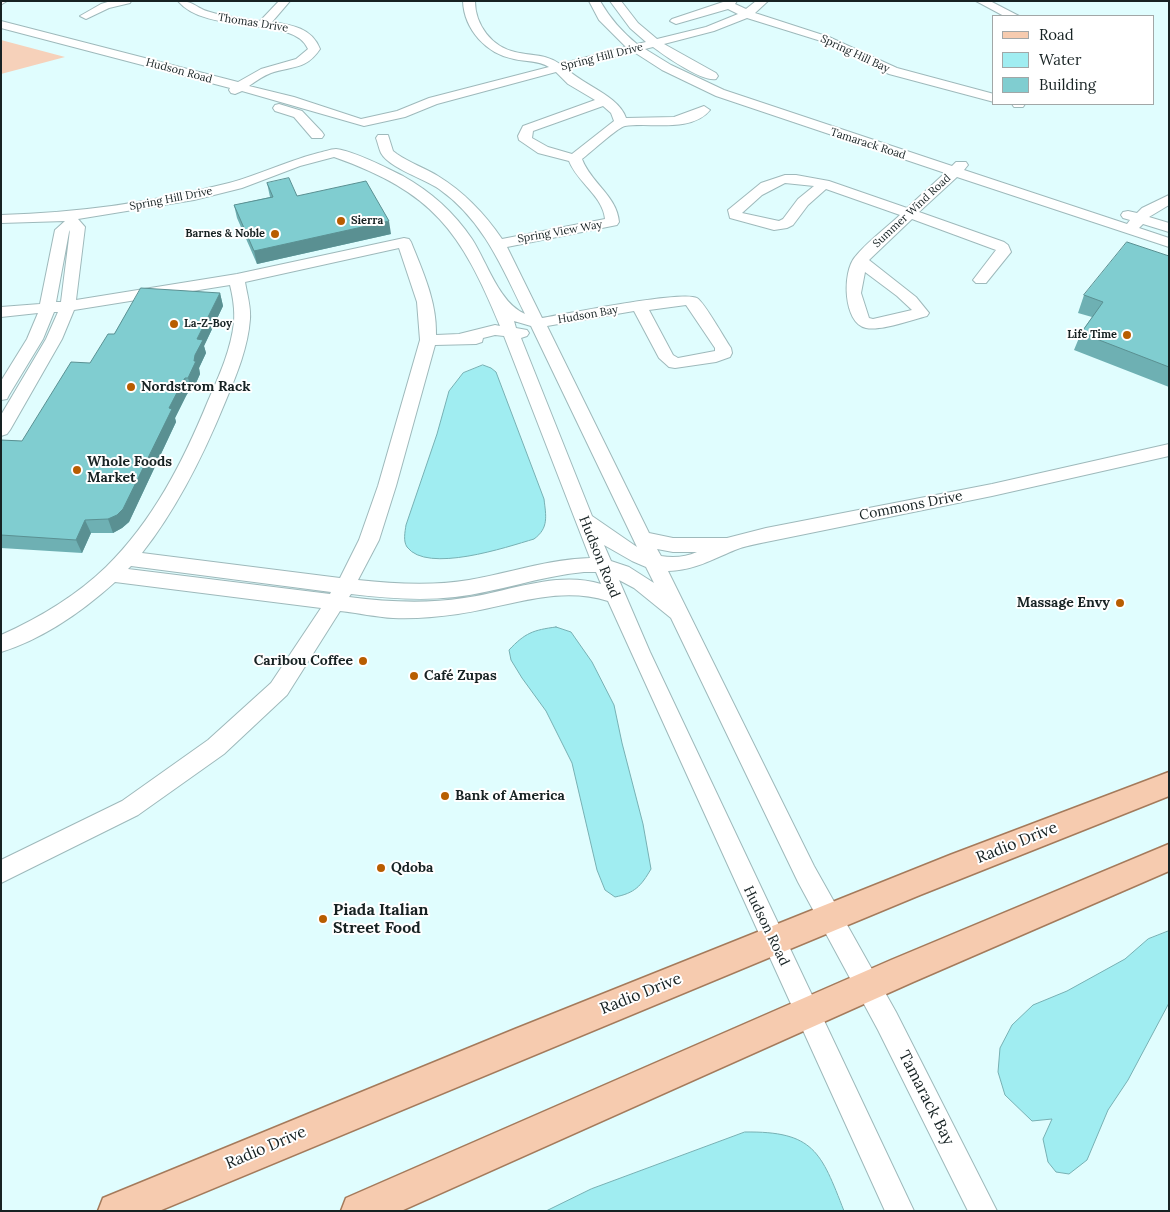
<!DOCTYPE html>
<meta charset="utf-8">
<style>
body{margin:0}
#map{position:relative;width:1170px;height:1212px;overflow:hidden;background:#e0fdfe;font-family:Lora,serif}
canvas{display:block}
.frame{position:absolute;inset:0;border:2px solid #172223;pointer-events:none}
.legend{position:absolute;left:992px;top:15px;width:162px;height:90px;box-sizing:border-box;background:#fff;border:1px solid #a2a7a7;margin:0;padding:6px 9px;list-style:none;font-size:15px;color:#172223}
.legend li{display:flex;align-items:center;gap:10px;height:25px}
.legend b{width:25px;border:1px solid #a2a7a7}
</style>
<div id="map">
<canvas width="1170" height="1212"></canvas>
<div class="frame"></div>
<ul class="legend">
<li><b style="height:6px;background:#f6cbaf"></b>Road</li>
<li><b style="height:14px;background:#a0edf1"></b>Water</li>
<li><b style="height:14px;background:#80cdd0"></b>Building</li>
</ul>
</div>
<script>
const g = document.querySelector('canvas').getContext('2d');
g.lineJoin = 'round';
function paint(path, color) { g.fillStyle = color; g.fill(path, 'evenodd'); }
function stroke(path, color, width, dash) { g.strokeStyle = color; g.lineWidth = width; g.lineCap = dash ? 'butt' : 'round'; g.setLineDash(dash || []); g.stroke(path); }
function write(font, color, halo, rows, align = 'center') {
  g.font = font + ' Lora,serif'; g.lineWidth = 4; g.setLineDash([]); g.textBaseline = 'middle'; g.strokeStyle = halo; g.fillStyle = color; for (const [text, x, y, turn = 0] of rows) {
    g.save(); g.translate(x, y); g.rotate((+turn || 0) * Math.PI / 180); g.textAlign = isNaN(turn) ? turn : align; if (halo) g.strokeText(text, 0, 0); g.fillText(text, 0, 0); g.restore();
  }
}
const green = new Path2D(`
 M 1,40 L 65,57 L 1,74 Z`);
const water = new Path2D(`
 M 483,365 L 491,368 L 496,372 L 544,499 C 546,516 549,528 534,539 C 507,547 427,574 407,547 C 403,541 405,532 406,525 L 437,434 L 449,391 L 463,373 Z
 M 556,627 L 571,632 L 592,662 L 614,705 L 622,743 L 643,824 L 651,869 C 641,886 635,893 615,897 L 605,890 L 597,870 L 572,763 L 546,711 L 522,678 L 511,660 L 509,650 C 525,633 533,630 556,627 Z
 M 1169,931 L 1169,1003 L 1128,1080 L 1108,1110 L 1087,1160 L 1069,1174 L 1056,1172 L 1048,1162 L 1043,1139 L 1052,1119 L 1032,1121 L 1005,1095 L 998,1072 L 1000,1048 L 1012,1025 L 1033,1005 L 1067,991 L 1125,959 L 1148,939 Z
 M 745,1132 C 814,1131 821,1152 844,1211 L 546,1211 L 591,1189 Z`);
const minor = new Path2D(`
 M 1,1 L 7,1 L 2,4 Z
 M 111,1 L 131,1 L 130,3 L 109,8 L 86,19 L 80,16 L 101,4 Z
 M 178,1 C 195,1 195,8 210,12 C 226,17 243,19 260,21 L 279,1 L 290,1 L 272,22 C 292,25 312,28 320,49 C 306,70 292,66 271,73 C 263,76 256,81 249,86 L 294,97 L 361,119 L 397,111 L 429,98 L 549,67 C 538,60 526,62 514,59 C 487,54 464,30 463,1 L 475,1 C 475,25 492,47 515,52 C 532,56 546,54 560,64 L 626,47 L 599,20 L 589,1 L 600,1 C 610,18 622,32 637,44 L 646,42 L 630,28 L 610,1 L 621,1 L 638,23 L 657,39 L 706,27 L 738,14 L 728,9 L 676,24 L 670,21 L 672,19 L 726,1 L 737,1 L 735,4 L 746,9 L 756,1 L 768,1 L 755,13 L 829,37 L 897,68 L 994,94 L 994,102 L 889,74 L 821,41 L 747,18 L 714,31 L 664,44 L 716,73 L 718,76 L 716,79 C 702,82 665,56 653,47 L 645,49 L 671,65 L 724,90 L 952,166 L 956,162 L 966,162 L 968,165 L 964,170 L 1127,224 L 1130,220 L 1123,218 L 1121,215 L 1123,212 L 1128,211 L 1137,213 L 1142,208 L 1169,195 L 1169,205 L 1149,217 L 1169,223 L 1169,232 L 1143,224 L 1139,228 L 1169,238 L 1169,247 L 957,177 L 919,212 L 1004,242 L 1008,245 L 1011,252 L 986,283 L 976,283 L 973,280 L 996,250 L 912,219 L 869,260 L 916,297 L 929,313 L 927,316 C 911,320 882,331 866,328 C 843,323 842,272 855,257 C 867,242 885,229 900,215 L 826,189 L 808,205 L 793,225 L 787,228 L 774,230 L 730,218 L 728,210 L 761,183 L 785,175 L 796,175 L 829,181 L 907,208 L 945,173 L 716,96 L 662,70 L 634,52 L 567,69 C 583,85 619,96 626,118 L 674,117 L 704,106 L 710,110 C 692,133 649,122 625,126 C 618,127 590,153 582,159 C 591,183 617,196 619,222 L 617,225 L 507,247 L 542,318 C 565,314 683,290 697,298 C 705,303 724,338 731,348 L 732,353 L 730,357 L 716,362 L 675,368 L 669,367 L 659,358 L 634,311 L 547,326 L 649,533 L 673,538 L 727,538 L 766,528 L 992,484 L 1169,444 L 1169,456 L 992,496 L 766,542 C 756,544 745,546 735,550 C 711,560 695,570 668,571 L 814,866 L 896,1012 L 997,1211 L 968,1211 L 878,1030 L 798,882 L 671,618 L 634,588 L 619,580 L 650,652 L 914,1211 L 885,1211 L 608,601 C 557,585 508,607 458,614 C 437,617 414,619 393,618 C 376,617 358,613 340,611 L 287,695 L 224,754 L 138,815 L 1,883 L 1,860 L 122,801 L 208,740 L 271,683 L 321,608 L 115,582 C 83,611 43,639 1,652 L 1,635 C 39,618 76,596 106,567 C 153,521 183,462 208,401 C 219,376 231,350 234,322 C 235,310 233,297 230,285 L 74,310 L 62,339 L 10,430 L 7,434 L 1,436 L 1,415 L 46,339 L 58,312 L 54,312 L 43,339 L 9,395 L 7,399 L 1,400 L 1,381 L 27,339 L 38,313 L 1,317 L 1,307 L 40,304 L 55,230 L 65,221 L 1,223 L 1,215 C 78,213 154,202 229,183 C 259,175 287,161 318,153 C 323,152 331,149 336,149 C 354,151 387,168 403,176 C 430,191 454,212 472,239 C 487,262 499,303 525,314 C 502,267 483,220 439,189 C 425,179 389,168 381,153 C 379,149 378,143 376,138 L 378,135 L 388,135 L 393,151 L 397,154 C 410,163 425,168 438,176 C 464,192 485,214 502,239 L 605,219 C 603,196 577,182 569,161 L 538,153 L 519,140 L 518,136 L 523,126 L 595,100 L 568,84 L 556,72 L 437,104 L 405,117 L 364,126 L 242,91 L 235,94 L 231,93 L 229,90 L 230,88 L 1,28 L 1,21 L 238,82 L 261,69 L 296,59 L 308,49 C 295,15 207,36 178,1 ZM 603,106 L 611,113 L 614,121 L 572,154 L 548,147 L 532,138 L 533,131 ZM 334,157 C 433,192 461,231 500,326 L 495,325 L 459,334 L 436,335 C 437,302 423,272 411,242 L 409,239 L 404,238 L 237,274 L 76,300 L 85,227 L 78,219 L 194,200 L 242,188 L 300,166 ZM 785,183 L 814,186 L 798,199 L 783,219 L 779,221 L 742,213 L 762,195 ZM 70,230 L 61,302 L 56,302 L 69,232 ZM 399,248 L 417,302 L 420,340 L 378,486 L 359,540 L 340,578 L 142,553 C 178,507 204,454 226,400 C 237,374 248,347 250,319 C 251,307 247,294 245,282 ZM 865,272 L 897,296 L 912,310 L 873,319 L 869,318 L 861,293 ZM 686,305 L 715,348 L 715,351 L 678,358 L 673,355 L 649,310 ZM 514,321 L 531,326 L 637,547 L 592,516 L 521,338 L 527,336 L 529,333 L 527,330 L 516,328 ZM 495,335 L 504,336 L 590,558 C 549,559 510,573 469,580 C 433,586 395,584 358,580 L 379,540 L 396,486 L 435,345 L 476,344 L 482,342 L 483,338 ZM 604,545 L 632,561 L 646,567 L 654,583 L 629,567 L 611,561 ZM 657,549 L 673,552 L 697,552 C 686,557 673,558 661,556 ZM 131,566 L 331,592 L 330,594 L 128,569 ZM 584,572 L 596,572 L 601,584 C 557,570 508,592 464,598 C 425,604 388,602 349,597 L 351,594 C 385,598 420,601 455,597 C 498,592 540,576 584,572 Z
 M 976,1 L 990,1 L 1019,16 L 1004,16 Z
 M 279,104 L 302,111 L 322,132 L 324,135 L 322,138 L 312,138 L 294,117 L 275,111 L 273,108 L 275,105 Z
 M 1012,104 L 1025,104 L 1023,107 L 1014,107 Z`);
const major = new Path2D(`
 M 1169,772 L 1169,796 L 920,895 L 159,1211 L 98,1211 L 103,1198 L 515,1029 L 950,855 Z
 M 1169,844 L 1169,871 L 913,982 L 401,1211 L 341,1211 L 346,1198 L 891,960 Z`);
const wall = new Path2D(`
 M 267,183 L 297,196 L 391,234 L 257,264 L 237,218 L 234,205 L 270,197 Z
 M 1169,256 L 1169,387 L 1074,350 L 1081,333 L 1092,317 L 1078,313 L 1084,295 Z
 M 220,293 L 223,306 L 204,346 L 206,353 L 199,368 L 200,374 L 192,392 L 189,391 L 186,396 L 175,418 L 176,422 L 129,522 L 122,528 L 113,533 L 91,533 L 82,553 L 1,548 L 1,440 L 22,441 L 90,363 L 114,334 Z`);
const shadedWall = new Path2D(`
 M 389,221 L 391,234 L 257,264 L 254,251 Z
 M 220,293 L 223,306 L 204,346 L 206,353 L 199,368 L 200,374 L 192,392 L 188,378 L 194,361 L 197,339 Z
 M 185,378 L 189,391 L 186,396 L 175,418 L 176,422 L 129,522 L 122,528 L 113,533 L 108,519 L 182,383 Z
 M 85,520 L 91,533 L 82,553 L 76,540 Z`);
const building = new Path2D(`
 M 289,178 L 297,196 L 366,181 L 389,221 L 254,251 L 234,205 L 273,197 L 267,183 Z
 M 1127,242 L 1169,256 L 1169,367 L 1081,333 L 1103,302 L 1084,295 Z
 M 141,288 L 220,293 L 197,339 L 203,340 L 195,355 L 194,361 L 196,361 L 188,378 L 185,378 L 182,383 L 169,408 L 172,409 L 123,509 L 117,515 L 108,519 L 85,520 L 76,540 L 1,535 L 1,475 L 2,474 L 1,474 L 1,440 L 22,441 L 71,362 L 90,363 L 108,334 L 114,334 Z`);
const markers = [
 [341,221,5,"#b85d00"],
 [275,234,5,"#b85d00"],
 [174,324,5,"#b85d00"],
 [1127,335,5,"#b85d00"],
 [131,387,5,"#b85d00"],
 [77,470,5,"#b85d00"],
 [1120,603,5,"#b85d00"],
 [363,661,5,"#b85d00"],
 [414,676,5,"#b85d00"],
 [445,796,5,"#b85d00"],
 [381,868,5,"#b85d00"],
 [323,919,5,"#b85d00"]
];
const farStreetnames = [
 ["Thomas Drive",253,23,9],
 ["Spring Hill Bay",855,54,25],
 ["Spring Hill Drive",602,57,-14],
 ["Hudson Road",179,71,15],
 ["Tamarack Road",868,144,18],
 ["Spring Hill Drive",171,199,-11],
 ["Summer Wind Road",912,211,-43],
 ["Spring View Way",560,232,-10],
 ["Hudson Bay",588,315,-10]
];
const farPoinames = [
 ["Sierra",351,221],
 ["Barnes & Noble",265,234,"right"],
 ["La-Z-Boy",184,324],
 ["Life Time",1117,335,"right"]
];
const poiNames = [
 ["Nordstrom Rack",141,387],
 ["Whole Foods",87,462],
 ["Market",87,478],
 ["Massage Envy",1110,603,"right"],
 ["Caribou Coffee",353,661,"right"],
 ["Café Zupas",424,676],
 ["Bank of America",455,796],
 ["Qdoba",391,868]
];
const streetNames = [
 ["Commons Drive",911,506,-11],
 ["Hudson Road",599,557,68],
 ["Hudson Road",766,926,64]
];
const nearStreetnames = [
 ["Radio Drive",1017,843,-22],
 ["Radio Drive",641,994,-22],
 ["Tamarack Bay",926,1098,63],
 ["Radio Drive",266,1148,-23]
];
const nearPoinames = [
 ["Piada Italian",333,910],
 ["Street Food",333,928]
];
paint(green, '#f6d1ba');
paint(water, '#a0edf1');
stroke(water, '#77b0b3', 1);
stroke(minor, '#9eb9bb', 2);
stroke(major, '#a47a5b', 3);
paint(minor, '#fff');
paint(major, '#f6cbaf');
paint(wall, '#6eb0b3');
paint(shadedWall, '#5a9092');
paint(building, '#80cdd0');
stroke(building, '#5a9092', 1);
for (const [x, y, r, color] of markers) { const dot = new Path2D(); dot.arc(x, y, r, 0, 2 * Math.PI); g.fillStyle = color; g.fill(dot); stroke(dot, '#fff', 2); }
write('11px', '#172223', '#fff', farStreetnames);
write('bold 11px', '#172223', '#fff', farPoinames, 'left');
write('bold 14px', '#172223', '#fff', poiNames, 'left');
write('14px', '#172223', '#fff', streetNames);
write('16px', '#172223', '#fff', nearStreetnames);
write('bold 16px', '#172223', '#fff', nearPoinames, 'left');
</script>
